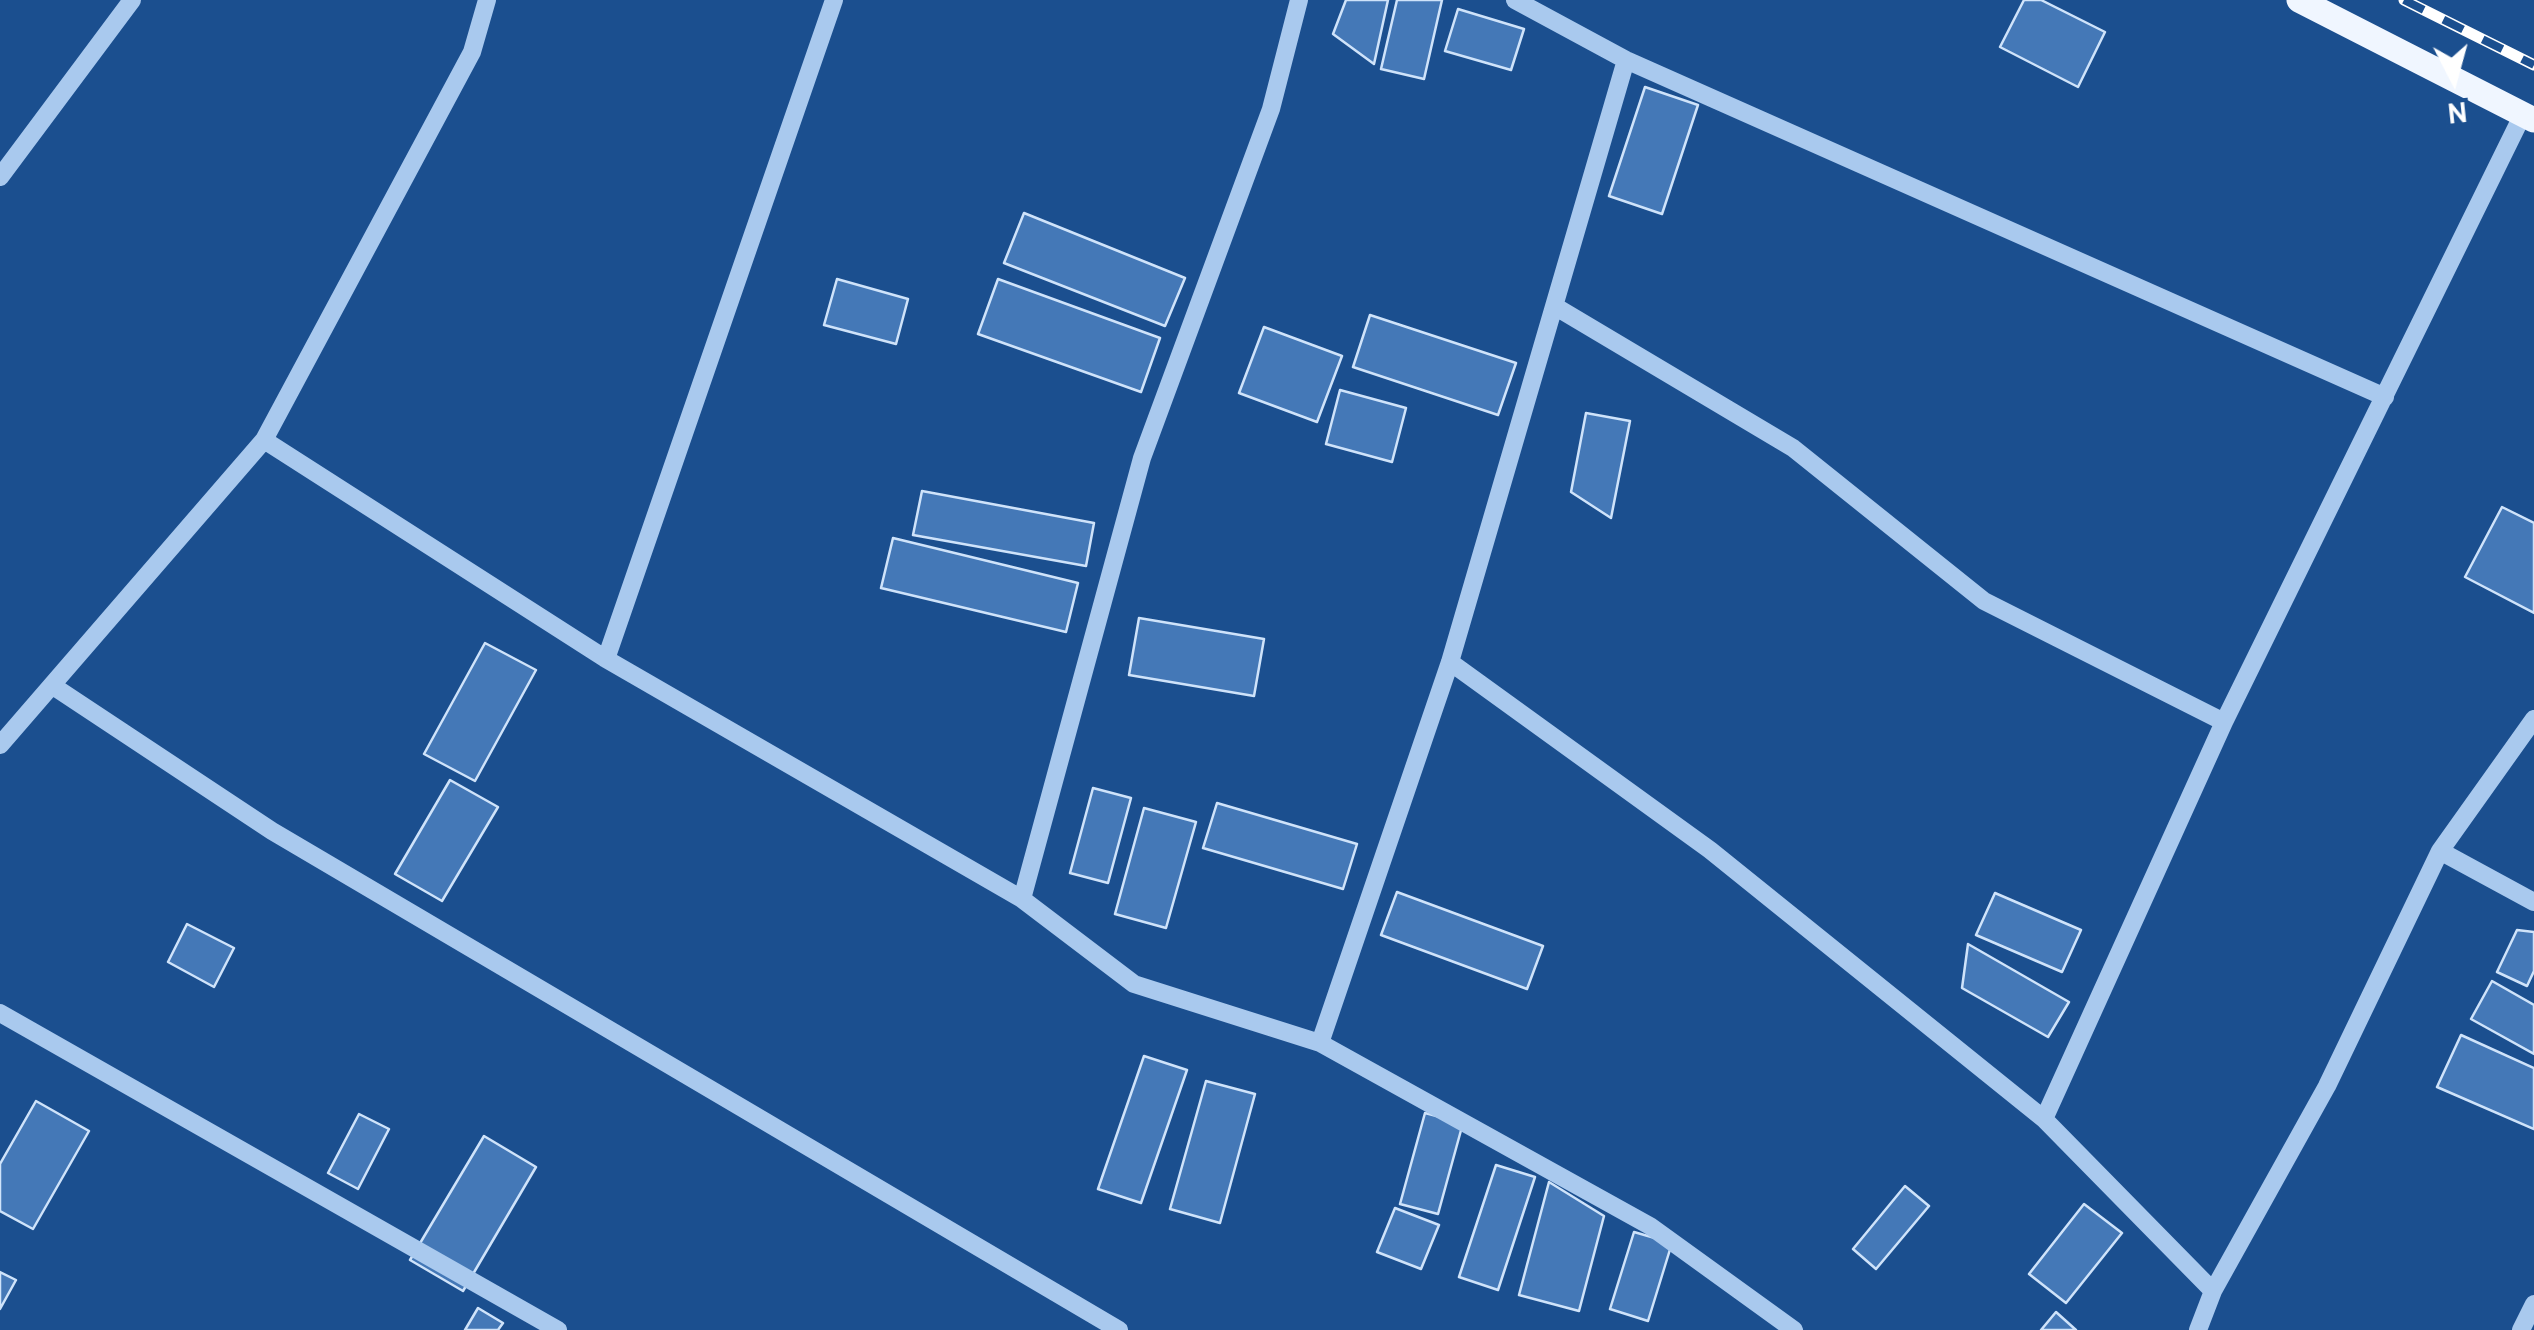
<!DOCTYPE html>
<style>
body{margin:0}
#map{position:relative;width:2534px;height:1330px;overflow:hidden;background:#1b4f8f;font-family:Overpass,sans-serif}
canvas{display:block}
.north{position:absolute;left:2404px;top:30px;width:100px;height:100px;-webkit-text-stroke:8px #1b4f8f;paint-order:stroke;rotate:174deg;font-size:28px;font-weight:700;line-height:40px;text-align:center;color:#fff}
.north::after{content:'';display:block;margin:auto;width:35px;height:45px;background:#fff;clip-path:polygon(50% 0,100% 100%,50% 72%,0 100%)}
</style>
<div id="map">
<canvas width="2534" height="1330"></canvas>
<div class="north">N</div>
</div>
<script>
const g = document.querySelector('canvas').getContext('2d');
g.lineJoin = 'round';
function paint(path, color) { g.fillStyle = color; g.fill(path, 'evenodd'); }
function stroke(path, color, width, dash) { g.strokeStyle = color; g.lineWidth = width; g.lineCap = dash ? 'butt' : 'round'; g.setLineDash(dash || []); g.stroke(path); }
const building = new Path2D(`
 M 1346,0 L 1388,0 L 1374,64 L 1333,34 Z
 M 1397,0 L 1442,0 L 1424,79 L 1381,69 Z
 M 2024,0 L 2041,0 L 2105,32 L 2078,87 L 2000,47 Z
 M 1458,9 L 1524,29 L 1511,70 L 1445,51 Z
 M 1645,87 L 1698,105 L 1662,214 L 1609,196 Z
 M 1024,213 L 1185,278 L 1165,326 L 1004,263 Z
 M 837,279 L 908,299 L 896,344 L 824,325 Z
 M 998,279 L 1160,338 L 1141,392 L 978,334 Z
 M 1370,315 L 1516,363 L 1498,415 L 1353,367 Z
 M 1264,327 L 1342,356 L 1317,422 L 1239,393 Z
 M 1340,390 L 1406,408 L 1392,462 L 1326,444 Z
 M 1586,413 L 1630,421 L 1611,518 L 1571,492 Z
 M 922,491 L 1094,523 L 1086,566 L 913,535 Z
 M 2502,507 L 2534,523 L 2534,613 L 2465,577 Z
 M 893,538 L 1078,583 L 1066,632 L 881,588 Z
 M 1139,618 L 1264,639 L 1254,696 L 1129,675 Z
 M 485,643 L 536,670 L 475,781 L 424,754 Z
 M 450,780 L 498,807 L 442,901 L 395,874 Z
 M 1093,788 L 1131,798 L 1108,883 L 1070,873 Z
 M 1217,803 L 1357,844 L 1343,889 L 1203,848 Z
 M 1144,808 L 1196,822 L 1166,928 L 1115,914 Z
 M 1397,892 L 1543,946 L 1527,989 L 1381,935 Z
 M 1995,893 L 2081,930 L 2062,972 L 1976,935 Z
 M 187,924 L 234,948 L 214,987 L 168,962 Z
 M 2517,930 L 2534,932 L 2534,971 L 2527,986 L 2497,972 Z
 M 1968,944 L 2069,1002 L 2048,1037 L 1962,988 Z
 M 2492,981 L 2534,1005 L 2534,1054 L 2471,1019 Z
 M 2461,1035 L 2534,1068 L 2534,1129 L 2437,1087 Z
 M 1144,1056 L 1187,1070 L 1141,1203 L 1098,1189 Z
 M 1206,1081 L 1255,1094 L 1220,1223 L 1170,1209 Z
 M 36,1101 L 89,1131 L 33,1229 L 0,1211 L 0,1164 Z
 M 1425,1113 L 1463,1123 L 1438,1214 L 1400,1204 Z
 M 359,1114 L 389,1129 L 358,1189 L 328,1173 Z
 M 484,1136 L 536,1167 L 463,1291 L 410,1260 Z
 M 1496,1165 L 1535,1177 L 1498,1290 L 1459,1277 Z
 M 1549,1182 L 1604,1216 L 1579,1311 L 1519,1295 Z
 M 1905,1186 L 1929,1206 L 1876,1269 L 1853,1249 Z
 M 2084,1204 L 2122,1233 L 2066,1303 L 2029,1274 Z
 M 1395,1208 L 1439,1225 L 1421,1269 L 1377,1252 Z
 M 1634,1232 L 1672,1243 L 1648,1321 L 1610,1309 Z
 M 0,1272 L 16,1280 L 0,1309 Z
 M 478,1308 L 503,1323 L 498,1330 L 465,1330 Z
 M 2056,1312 L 2076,1330 L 2041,1330 Z`);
const minor = new Path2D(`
 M 1515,0 L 1626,60 L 2385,397
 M 0,177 L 132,0
 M 1556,307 L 1793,448 L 1984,601 L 2224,722
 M 264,440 L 606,659 L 1022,899 L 1134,984 L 1320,1043 L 1650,1226 L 1794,1330
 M 606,659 L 834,0
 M 1450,662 L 1710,850 L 2044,1119 L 2213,1291
 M 53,686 L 272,831 L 1119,1330
 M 0,745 L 264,440 L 472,52 L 487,0
 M 2440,851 L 2534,902
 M 1022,899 L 1142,458 L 1271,109 L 1299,0
 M 0,1013 L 558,1330
 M 1320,1043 L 1450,662 L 1626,60
 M 2044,1119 L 2224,722 L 2523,114
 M 2198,1330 L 2213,1291 L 2327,1086 L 2440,851 L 2534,719
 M 2521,1330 L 2534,1304`);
const major = new Path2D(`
 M 2299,0 L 2534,120`);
const rail = new Path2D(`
 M 2404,0 L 2534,65`);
paint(building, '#4478b7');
stroke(building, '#cfe3fa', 2.5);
stroke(minor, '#a9c9ee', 18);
stroke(major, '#f0f6ff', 25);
stroke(rail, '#fff', 11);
stroke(rail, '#1b4f8f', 8, [22]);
</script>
